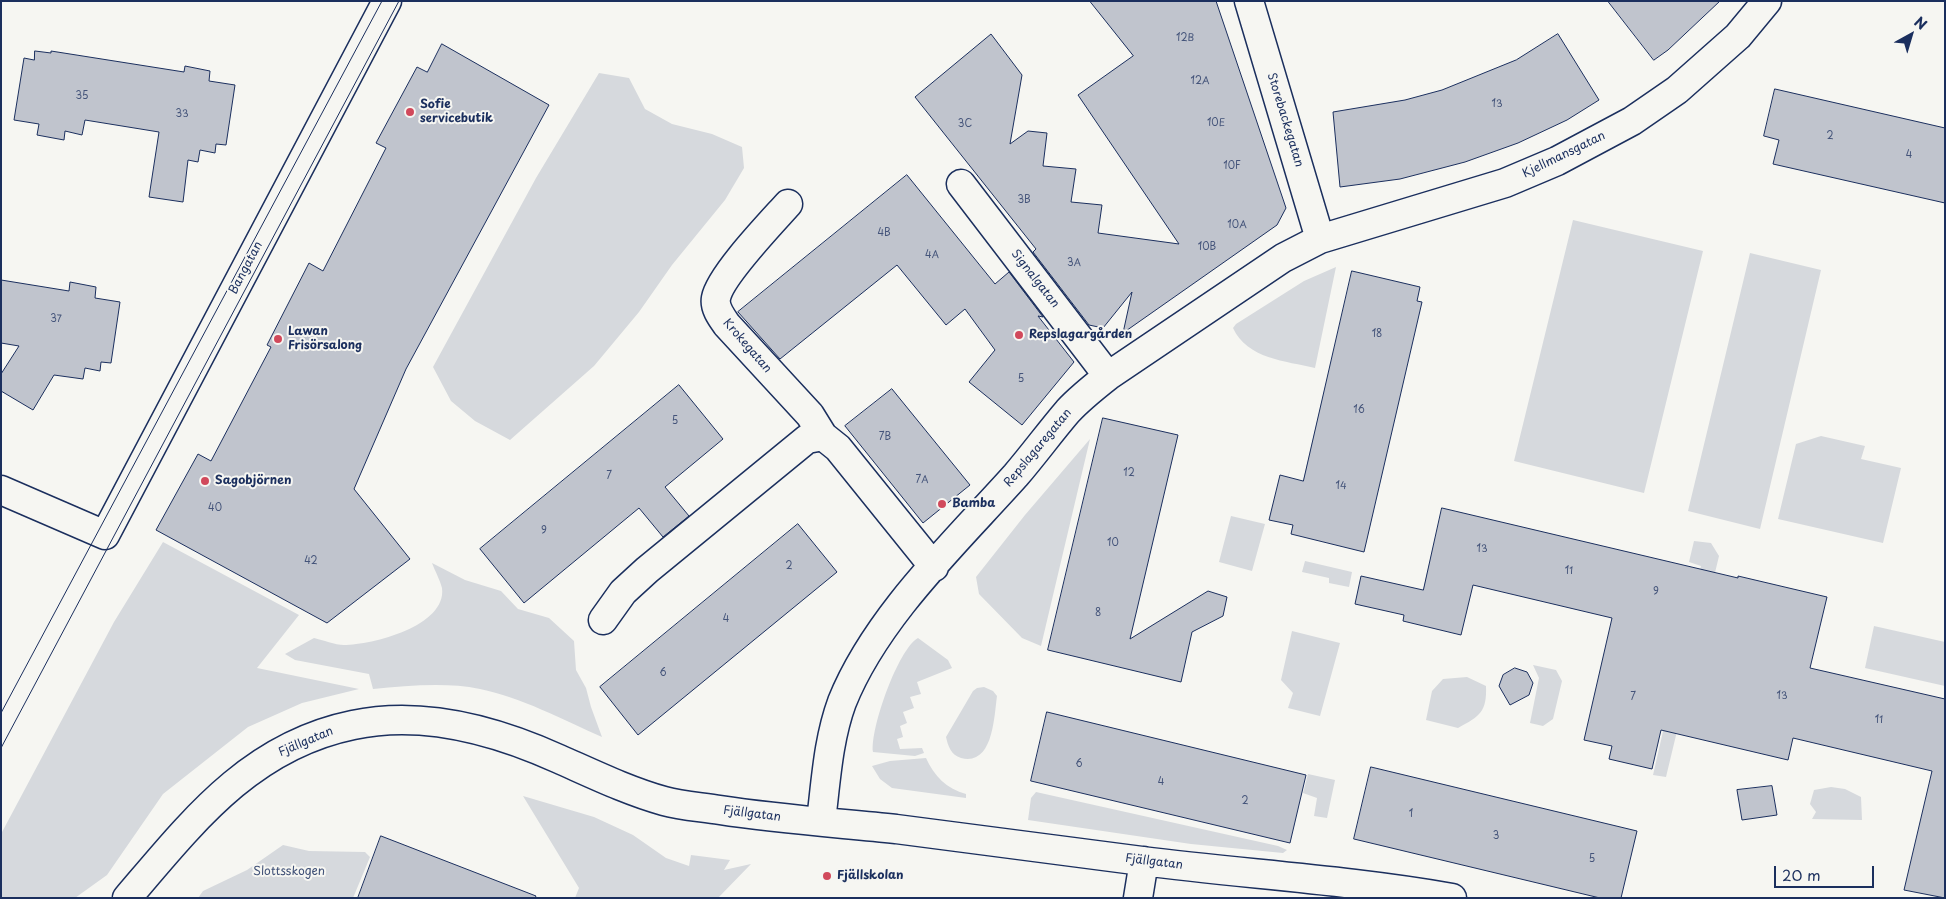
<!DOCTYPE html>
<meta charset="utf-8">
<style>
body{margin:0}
#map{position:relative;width:1946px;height:899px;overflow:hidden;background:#f6f6f2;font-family:"Playpen Sans",sans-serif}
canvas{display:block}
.frame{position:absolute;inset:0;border:2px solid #1b2f5e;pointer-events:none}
.north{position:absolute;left:1886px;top:10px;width:50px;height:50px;-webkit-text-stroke:4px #f6f6f2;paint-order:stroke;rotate:39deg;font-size:14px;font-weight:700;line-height:20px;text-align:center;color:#1b2f5e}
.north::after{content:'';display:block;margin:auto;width:18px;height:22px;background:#1b2f5e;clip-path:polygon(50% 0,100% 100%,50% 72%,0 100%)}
.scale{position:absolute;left:1774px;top:866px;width:100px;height:22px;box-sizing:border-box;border:2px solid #1b2f5e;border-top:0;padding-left:6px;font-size:15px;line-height:18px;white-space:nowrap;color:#1b2f5e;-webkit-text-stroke:4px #f6f6f2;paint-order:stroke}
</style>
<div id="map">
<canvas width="1946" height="899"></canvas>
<div class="frame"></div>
<div class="north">N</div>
<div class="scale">20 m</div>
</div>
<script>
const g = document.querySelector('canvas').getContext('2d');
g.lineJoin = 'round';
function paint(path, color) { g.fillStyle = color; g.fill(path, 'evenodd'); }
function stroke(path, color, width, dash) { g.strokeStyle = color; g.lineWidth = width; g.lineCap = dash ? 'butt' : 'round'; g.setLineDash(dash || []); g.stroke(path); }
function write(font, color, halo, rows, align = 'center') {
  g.font = font + ' "Playpen Sans",sans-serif'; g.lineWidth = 4; g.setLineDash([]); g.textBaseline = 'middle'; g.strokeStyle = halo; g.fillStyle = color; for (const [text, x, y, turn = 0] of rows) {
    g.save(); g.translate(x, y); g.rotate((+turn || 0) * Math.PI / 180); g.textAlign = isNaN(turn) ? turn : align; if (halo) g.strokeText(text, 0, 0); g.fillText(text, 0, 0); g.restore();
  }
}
const green = new Path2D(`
 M 599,73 L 629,78 L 645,109 L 672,124 L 712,134 L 742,147 L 744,168 L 725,200 L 672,265 L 639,312 L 594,366 L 510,440 L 475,421 L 451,401 L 433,367 L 536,178 Z
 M 1573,220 L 1703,251 L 1644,493 L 1514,461 Z
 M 1750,253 L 1821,270 L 1760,529 L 1688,511 Z
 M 1336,267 L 1315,368 C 1286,361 1247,359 1233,328 L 1236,324 L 1304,281 Z
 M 1821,436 L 1865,446 L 1861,459 L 1901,468 L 1883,543 L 1778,519 L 1796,444 Z
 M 1090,439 L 1041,646 L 1022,638 L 979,594 L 976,577 L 1025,515 Z
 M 1231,516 L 1265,524 L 1252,571 L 1219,562 Z
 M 1694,541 L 1711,543 L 1719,556 L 1666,777 L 1653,775 L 1701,566 L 1689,562 Z
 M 163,542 L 299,615 L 257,668 L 359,689 L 302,703 L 248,727 L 163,794 L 107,875 L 75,898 L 1,898 L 1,834 L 114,622 Z
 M 1305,561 L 1352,572 L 1349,587 L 1329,583 L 1329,578 L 1302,572 Z
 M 432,563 L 465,580 L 501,591 L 518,609 L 549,618 L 574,641 L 576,670 L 586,688 L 591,707 L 602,737 C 564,720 520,697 480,689 C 445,682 408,686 373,689 L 369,674 L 295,660 L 285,654 L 314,638 C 323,640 335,645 344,645 C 372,645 447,626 442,588 C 440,580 435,571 432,563 Z
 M 1874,626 L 1945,642 L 1945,686 L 1865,668 Z
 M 1292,631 L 1340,643 L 1320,716 L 1288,708 L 1293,693 L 1281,680 Z
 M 918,638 L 948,660 L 952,668 L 917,682 L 921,694 L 910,697 L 914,708 L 903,712 L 907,723 L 900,726 L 903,737 L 897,739 L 900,749 L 922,748 L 924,753 L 915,756 L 873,752 C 870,729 898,649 918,638 Z
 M 1533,665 L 1556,670 L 1562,681 L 1553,719 L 1543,726 L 1530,723 L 1539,678 Z
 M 1467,677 L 1486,686 C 1487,712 1480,716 1458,728 L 1426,720 L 1432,691 L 1443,679 Z
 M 984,687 L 993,691 L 997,696 C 994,718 993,766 961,758 C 951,755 948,746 946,737 L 973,691 L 977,688 Z
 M 926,758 C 934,776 947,789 966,794 L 966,798 L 892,788 L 880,779 L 872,766 L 890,761 Z
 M 1308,774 L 1335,780 L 1327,818 L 1314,816 L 1317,798 L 1303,793 Z
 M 1831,787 L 1845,789 L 1861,797 L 1862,820 L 1812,819 L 1816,812 L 1810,804 L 1814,790 Z
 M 1036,792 L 1278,846 L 1287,850 L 1283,853 L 1191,844 L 1028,820 L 1031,798 Z
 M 523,796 L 594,817 L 633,835 L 666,858 L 689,866 L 691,855 L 730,860 L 724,870 L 751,864 L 718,898 L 575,898 L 579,888 Z
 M 283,845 L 309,851 L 365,852 L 370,857 L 353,898 L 198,898 L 203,891 L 247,870 Z`);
const building = new Path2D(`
 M 1090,1 L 1216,1 L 1286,208 L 1277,225 L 1123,333 L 1132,292 L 1103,328 L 1089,325 L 1033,252 L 1036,249 L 915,97 L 991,34 L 1022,75 L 1010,144 L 1028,131 L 1047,133 L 1043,166 L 1076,169 L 1071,202 L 1102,205 L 1098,233 L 1179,244 L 1078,95 L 1133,56 Z
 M 1608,1 L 1720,1 L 1668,50 L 1654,60 Z
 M 1558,34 L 1599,100 L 1567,120 L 1518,143 L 1465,162 L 1400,179 L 1340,187 L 1333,112 L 1405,100 L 1442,90 L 1516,60 Z
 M 442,44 L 549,105 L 406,369 L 354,489 L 410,559 L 327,623 L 156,530 L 198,454 L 211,461 L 271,347 L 267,345 L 309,263 L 323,271 L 386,148 L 376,143 L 417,67 L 427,72 Z
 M 35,51 L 51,53 L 51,51 L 184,72 L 185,66 L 210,71 L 209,81 L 235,85 L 226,145 L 216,144 L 215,153 L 200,150 L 198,162 L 188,160 L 183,202 L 149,197 L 159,132 L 85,120 L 82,135 L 65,131 L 64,140 L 37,135 L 39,124 L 14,120 L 24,58 L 34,60 Z
 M 1775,89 L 1945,128 L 1945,203 L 1773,164 L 1779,140 L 1764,136 Z
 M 907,175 L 995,284 L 1009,272 L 1043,317 L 1038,316 L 1074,362 L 1022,425 L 969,382 L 995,350 L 965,309 L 946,325 L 897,265 L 780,359 L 738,312 Z
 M 1352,271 L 1420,287 L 1417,301 L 1422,302 L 1364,552 L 1291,534 L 1293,525 L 1269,520 L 1280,475 L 1303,481 Z
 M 1,280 L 69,291 L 70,282 L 96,287 L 95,298 L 120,302 L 111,363 L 101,362 L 100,371 L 85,368 L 83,379 L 54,375 L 33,410 L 1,391 L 1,374 L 19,346 L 1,343 Z
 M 679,385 L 723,439 L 665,487 L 689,516 L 663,537 L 639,508 L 524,603 L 480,549 Z
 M 892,389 L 970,485 L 923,523 L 845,426 Z
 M 1103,418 L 1178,435 L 1130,639 L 1208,591 L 1227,597 L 1223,616 L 1192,632 L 1181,682 L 1048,650 Z
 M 1442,508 L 1738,578 L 1738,576 L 1827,597 L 1810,668 L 1945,699 L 1945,898 L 1904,890 L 1932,771 L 1793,738 L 1788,760 L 1661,730 L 1652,769 L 1609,759 L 1612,746 L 1584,740 L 1612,618 L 1473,585 L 1461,635 L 1403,621 L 1404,615 L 1355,604 L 1361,576 L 1423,590 Z
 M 798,524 L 837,572 L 638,735 L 600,687 Z
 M 1515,668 L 1527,672 L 1533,683 L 1529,695 L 1510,705 L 1499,686 L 1503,675 Z
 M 1047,712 L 1306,775 L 1290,843 L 1031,781 Z
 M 1371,767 L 1637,831 L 1621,898 L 1600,898 L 1354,839 Z
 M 1772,786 L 1777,815 L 1742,820 L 1737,790 Z
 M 381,836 L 536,896 L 535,898 L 358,898 Z`);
const minor = new Path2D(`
 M 1249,1 L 1320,239
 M 961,184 L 1108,376
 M 788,204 C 771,223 720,276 716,298 C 714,308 722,318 727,325 L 810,415 L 823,436
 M 1,490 L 105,535 L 387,1
 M 603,620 L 623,592 L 647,570 L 807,439 L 823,436 L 838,448 L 934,567
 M 821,821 C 826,781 828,740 842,702 C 876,617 955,543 1016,475 C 1034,454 1050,432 1068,411 C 1080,398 1094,387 1108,376 L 1283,258 L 1320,239 L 1505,183 L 1557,161 L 1632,121 L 1677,90 L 1738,36 L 1767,1
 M 127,898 C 192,822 250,746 353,725 C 423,710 495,730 559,759 C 593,774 628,791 664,801 C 682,806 702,807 720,810 C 778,819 838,823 896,829 C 978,839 1060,851 1142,861 C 1245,874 1349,880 1452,898
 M 1138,898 L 1144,861`);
const tram = new Path2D(`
 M 1,713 L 382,1
 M 1,748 L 399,1`);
const markers = [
 [410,112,5,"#d1495b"],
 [1019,335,5,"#d1495b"],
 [278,339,5,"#d1495b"],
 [205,481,5,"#d1495b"],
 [942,504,5,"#d1495b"],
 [827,876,5,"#d1495b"]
];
const numberNames = [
 ["12B",1185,38],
 ["12A",1200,81],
 ["35",82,96],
 ["13",1497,104],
 ["33",182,114],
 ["10E",1216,123],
 ["3C",965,124],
 ["2",1830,136],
 ["4",1909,155],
 ["10F",1232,166],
 ["3B",1024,200],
 ["10A",1237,225],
 ["4B",884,233],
 ["10B",1207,247],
 ["4A",932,255],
 ["3A",1074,263],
 ["37",56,319],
 ["18",1377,334],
 ["5",1021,379],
 ["16",1359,410],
 ["5",675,421],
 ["7B",885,437],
 ["12",1129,473],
 ["7",609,476],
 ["7A",922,480],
 ["14",1341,486],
 ["40",215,508],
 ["9",544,531],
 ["10",1113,543],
 ["13",1482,549],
 ["42",311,561],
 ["2",789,566],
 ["11",1569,571],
 ["9",1656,592],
 ["8",1098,613],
 ["4",726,619],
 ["6",663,673],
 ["13",1782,696],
 ["7",1633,697],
 ["11",1879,720],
 ["6",1079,764],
 ["4",1161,782],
 ["2",1245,801],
 ["1",1411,814],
 ["3",1496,836],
 ["5",1592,859]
];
const poiNames = [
 ["Sofie",420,105],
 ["servicebutik",420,119],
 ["Lawan",288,332],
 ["Frisörsalong",288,346],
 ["Repslagargården",1029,335],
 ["Sagobjörnen",215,481],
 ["Bamba",952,504],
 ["Fjällskolan",837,876]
];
const streetNames = [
 ["Storebackegatan",1285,120,73],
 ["Kjellmansgatan",1564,155,-26],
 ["Bangatan",246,268,-62],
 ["Signalgatan",1035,279,52],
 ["Krokegatan",747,346,49],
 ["Repslagaregatan",1038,448,-50],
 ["Fjällgatan",306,742,-23],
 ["Fjällgatan",752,814,7],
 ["Fjällgatan",1154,862,7]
];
const parkNames = [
 ["Slottsskogen",289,872]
];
paint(green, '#d6d9dd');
paint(building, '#c0c4cd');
stroke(building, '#1b2f5e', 1);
stroke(minor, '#1b2f5e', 31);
stroke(minor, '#f6f6f2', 28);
stroke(tram, '#1b2f5e', 1);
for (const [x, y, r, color] of markers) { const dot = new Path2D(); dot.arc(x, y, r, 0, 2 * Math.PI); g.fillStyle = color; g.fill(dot); stroke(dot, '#f6f6f2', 2); }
write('10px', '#44547a', null, numberNames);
write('bold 12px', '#1b2f5e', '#f6f6f2', poiNames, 'left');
write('12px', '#1b2f5e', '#f6f6f2', streetNames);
write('12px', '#405177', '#f6f6f2', parkNames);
</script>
